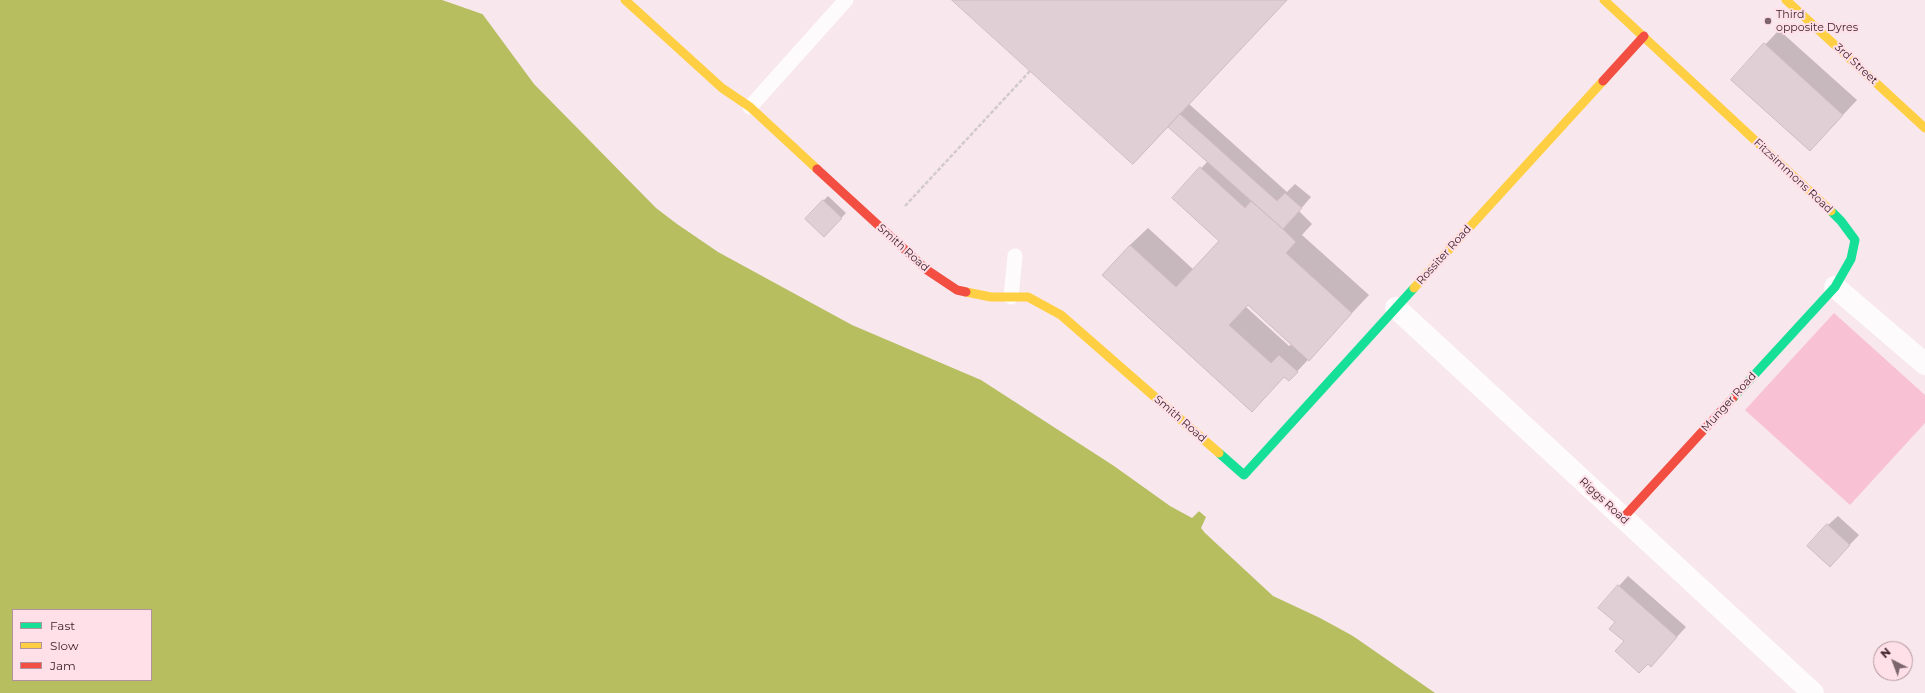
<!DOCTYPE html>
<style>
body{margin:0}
#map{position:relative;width:1925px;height:693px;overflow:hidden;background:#f8e7ec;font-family:Montserrat,sans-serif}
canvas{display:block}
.legend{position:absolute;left:12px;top:609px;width:140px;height:72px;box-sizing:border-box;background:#ffe0e9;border:1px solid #b0939c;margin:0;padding:5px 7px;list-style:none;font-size:12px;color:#3a1f28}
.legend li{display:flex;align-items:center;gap:8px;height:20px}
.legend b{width:20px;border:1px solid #b0939c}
.north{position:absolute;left:1873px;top:641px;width:40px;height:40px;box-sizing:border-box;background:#ffe0e9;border:1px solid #b0939c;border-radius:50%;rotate:318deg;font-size:11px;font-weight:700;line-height:16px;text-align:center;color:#3a1f28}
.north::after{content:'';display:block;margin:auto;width:14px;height:18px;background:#7c656d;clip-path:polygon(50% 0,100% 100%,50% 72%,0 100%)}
</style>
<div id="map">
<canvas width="1925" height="693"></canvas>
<ul class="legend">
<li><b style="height:5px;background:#16e098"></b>Fast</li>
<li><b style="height:5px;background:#ffcf43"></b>Slow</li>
<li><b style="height:5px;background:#f24e42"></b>Jam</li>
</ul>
<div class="north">N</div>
</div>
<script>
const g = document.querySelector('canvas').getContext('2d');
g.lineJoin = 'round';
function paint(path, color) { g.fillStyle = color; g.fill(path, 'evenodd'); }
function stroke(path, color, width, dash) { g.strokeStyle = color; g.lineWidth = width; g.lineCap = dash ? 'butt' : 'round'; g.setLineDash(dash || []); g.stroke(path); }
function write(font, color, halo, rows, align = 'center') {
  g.font = font + ' Montserrat,sans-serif'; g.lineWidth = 4; g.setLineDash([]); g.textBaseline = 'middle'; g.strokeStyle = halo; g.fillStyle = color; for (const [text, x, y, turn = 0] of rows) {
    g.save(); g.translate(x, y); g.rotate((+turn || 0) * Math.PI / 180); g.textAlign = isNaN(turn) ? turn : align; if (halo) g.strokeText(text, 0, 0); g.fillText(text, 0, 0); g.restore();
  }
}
const green = new Path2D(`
 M 1834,313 L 1925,395 L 1925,423 L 1850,505 L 1745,410 Z`);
const water = new Path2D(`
 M 0,0 L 442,0 L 485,15 L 534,75 L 669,212 L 766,276 L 838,314 L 952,363 L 1043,415 L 1194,514 L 1199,511 L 1209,519 L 1207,527 L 1279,590 L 1445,693 L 0,693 ZM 13,610 L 151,610 L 151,680 L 13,680 Z`);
const pier = new Path2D(`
 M 481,12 L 487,14 L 536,74 L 670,210 L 767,275 L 839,313 L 953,361 L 1044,413 L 1194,512 L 1200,509 L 1210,518 L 1209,526 L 1280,589 L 1368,635 L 1447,693 L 1435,693 L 1353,636 L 1320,618 L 1273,596 L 1205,533 L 1201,528 L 1206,517 L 1199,511 L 1192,518 L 1170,506 L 1114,466 L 981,380 L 852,325 L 718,252 L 677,224 L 656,208 L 534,84 Z`);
const shadow = new Path2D(`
 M 953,0 L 1286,0 L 1189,104 L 1287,192 L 1295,184 L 1311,197 L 1299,211 L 1312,224 L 1302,235 L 1369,295 L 1289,380 L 1285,376 L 1252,410 L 1130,245 L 1148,228 L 1194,270 L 1220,241 L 1173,198 L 1208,161 L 1169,126 L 1133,163 ZM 1248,304 L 1292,344 L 1289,346 L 1246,307 Z
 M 1779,30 L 1857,100 L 1810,150 L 1732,80 Z
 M 828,196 L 846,213 L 824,235 L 806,219 Z
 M 1838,516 L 1859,535 L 1839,556 L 1828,525 Z
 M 1628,576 L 1686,627 L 1651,665 L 1625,641 L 1616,622 L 1619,586 Z`);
const building = new Path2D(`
 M 952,0 L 1287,0 L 1133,164 Z
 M 1764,43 L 1843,115 L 1810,151 L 1731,80 Z
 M 1180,114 L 1277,201 L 1285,193 L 1302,208 L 1283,229 L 1168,127 Z
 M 1200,167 L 1245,208 L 1251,201 L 1283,229 L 1296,242 L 1286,253 L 1352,313 L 1309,361 L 1248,305 L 1229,325 L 1271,363 L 1279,355 L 1298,372 L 1289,381 L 1284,377 L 1252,412 L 1102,275 L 1130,245 L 1176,287 L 1219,241 L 1172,198 Z
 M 823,200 L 842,218 L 824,237 L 805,219 Z
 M 1827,524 L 1850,545 L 1830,567 L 1807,546 Z
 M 1618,585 L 1677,637 L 1651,667 L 1648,664 L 1639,673 L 1615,651 L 1624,641 L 1609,629 L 1615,622 L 1598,608 Z`);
const path = new Path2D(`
 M 905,206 L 1030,71`);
const lane = new Path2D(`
 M 750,107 L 846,0
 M 1011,297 L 1015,256`);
const street = new Path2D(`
 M 1835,287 L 1925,364
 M 1396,308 L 1813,693`);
const fast = new Path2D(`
 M 1733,398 L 1835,287 L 1851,259 L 1855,240 L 1841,221 L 1831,211
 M 1219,453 L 1244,475 L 1414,288`);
const slow = new Path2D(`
 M 625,0 L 722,88 L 750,107 L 817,169
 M 1604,0 L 1831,211
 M 1786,0 L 1925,128
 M 1414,288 L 1603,81
 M 966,292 L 991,297 L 1028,297 L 1061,315 L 1219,453`);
const jam = new Path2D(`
 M 1603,81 L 1644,36
 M 817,169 L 927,270 L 957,290 L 966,292
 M 1623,518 L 1733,398`);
const markers = [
 [1768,21,4,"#7c656d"]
];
const poiNames = [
 ["Third",1776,15],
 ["opposite Dyres",1776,28]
];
const streetNames = [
 ["3rd Street",1856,64,43],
 ["Fitzsimmons Road",1793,176,43],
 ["Smith Road",903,248,42],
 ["Rossiter Road",1444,255,-48],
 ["Munger Road",1729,402,-48],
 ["Smith Road",1180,419,41],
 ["Riggs Road",1604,501,43]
];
paint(green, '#f9c1d4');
paint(water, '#b6be5f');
paint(pier, '#f8e7ec');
paint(shadow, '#0003');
paint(building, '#e0cfd4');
stroke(building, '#d0bbc2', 1);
stroke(path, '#d2cacc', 2.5, [4, 2]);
stroke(lane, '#fefbfc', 15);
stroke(street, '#fefbfc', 22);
stroke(fast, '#16e098', 9);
stroke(slow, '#ffcf43', 9);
stroke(jam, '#f24e42', 9);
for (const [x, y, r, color] of markers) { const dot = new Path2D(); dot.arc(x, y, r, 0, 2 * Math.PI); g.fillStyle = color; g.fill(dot); stroke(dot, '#ffe0e9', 1.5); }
write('11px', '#3a1f28', '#ffe0e9', poiNames, 'left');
write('11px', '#3a1f28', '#ffe0e9', streetNames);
</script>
